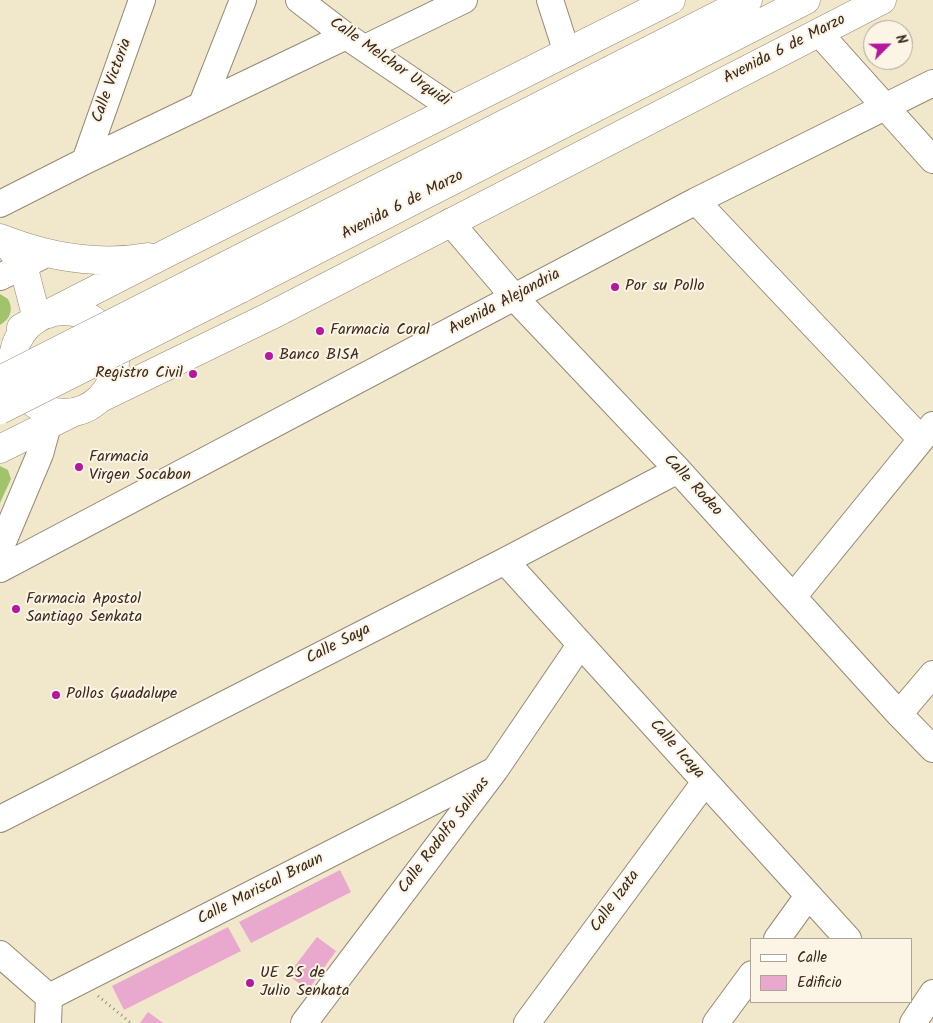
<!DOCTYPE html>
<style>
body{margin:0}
#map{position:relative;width:933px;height:1023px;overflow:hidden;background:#f1e8cc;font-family:Kalam,sans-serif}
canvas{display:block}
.legend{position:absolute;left:750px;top:938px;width:162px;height:65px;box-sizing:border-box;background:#fcf5e5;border:1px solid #afa495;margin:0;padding:6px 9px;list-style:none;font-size:15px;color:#3b2a1e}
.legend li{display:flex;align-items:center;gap:10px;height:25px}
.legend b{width:25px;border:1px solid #afa495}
.north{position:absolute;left:863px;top:20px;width:50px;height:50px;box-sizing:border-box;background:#fcf5e5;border:1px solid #afa495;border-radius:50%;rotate:67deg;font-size:14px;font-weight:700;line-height:20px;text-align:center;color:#3b2a1e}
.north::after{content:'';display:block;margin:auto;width:18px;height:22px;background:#b5179e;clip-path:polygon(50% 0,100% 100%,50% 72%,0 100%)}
</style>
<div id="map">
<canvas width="933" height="1023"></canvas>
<ul class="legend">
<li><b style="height:6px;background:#fff"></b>Calle</li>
<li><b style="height:14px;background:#e9a8cd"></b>Edificio</li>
</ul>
<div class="north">N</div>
</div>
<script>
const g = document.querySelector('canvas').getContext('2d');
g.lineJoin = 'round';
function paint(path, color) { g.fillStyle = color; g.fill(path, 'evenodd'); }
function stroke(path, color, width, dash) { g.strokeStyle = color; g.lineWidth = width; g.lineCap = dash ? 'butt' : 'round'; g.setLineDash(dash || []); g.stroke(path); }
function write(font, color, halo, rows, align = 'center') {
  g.font = font + ' Kalam,sans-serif'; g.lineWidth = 4; g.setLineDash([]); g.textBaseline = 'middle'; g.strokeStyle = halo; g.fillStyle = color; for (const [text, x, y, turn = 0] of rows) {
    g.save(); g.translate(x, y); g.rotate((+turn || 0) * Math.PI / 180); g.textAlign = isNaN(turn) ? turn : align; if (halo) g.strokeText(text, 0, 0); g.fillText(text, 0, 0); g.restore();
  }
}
const green = new Path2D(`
 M 0,294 L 8,299 C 14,310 10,319 0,325 Z
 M 0,466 L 8,470 L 11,479 L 0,503 Z`);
const building = new Path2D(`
 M 340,870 L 351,892 L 251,943 L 239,922 Z
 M 228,927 L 241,951 L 124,1010 L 112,986 Z
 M 317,937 L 336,951 L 308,990 L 288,975 Z
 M 148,1012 L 163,1023 L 140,1023 Z`);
const path = new Path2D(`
 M 98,996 L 131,1023`);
const minor = new Path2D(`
 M 299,0 L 346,36 L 454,109
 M 550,0 L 567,53
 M 819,33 L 933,160
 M 365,48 L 464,0
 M 202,104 L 243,0
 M 85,161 L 142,0
 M 696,201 L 921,439
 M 0,204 L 85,161 L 346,36
 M 450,222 L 515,298 L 678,470 L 899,714 L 933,749
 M 0,277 L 42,256
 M 0,549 L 40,454 L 48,425 L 46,410
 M 505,561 L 848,939
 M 0,569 L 696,201 L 933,83
 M 793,597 L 933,425
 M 899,714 L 933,674
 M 0,819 L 505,561 L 678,470
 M 777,939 L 808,896
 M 0,954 L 49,997
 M 48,1023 L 49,997 L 495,770
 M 304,1023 L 495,770 L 580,645
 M 527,1023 L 705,782
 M 716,1023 L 752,974
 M 913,1023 L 933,993`);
const major = new Path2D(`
 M 0,238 C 48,257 97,266 148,257
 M 4,240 L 23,265 L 37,319 L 21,328
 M13 362a51 51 0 1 1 102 0a51 51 0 1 1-102 0Z
 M 48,314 L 169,252 L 671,0
 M 99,399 L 270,316 L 882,0
 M 0,449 L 72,413`);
const highway = new Path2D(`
 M 227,265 L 748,0
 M 240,289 L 806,0`);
const highwayBridge = new Path2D(`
 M 0,380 L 227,265
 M 0,410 L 240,289`);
const markers = [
 [615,287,5,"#b5179e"],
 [320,331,5,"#b5179e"],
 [269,356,5,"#b5179e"],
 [193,374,5,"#b5179e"],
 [79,467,5,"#b5179e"],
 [16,609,5,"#b5179e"],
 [56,695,5,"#b5179e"],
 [250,983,5,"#b5179e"]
];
const streetNames = [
 ["Avenida 6 de Marzo",785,50,-27],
 ["Calle Melchor Urquidi",389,63,35],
 ["Calle Victoria",113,81,-70],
 ["Avenida 6 de Marzo",403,206,-27],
 ["Avenida Alejandria",505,303,-28],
 ["Calle Rodeo",692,486,47],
 ["Calle Saya",339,645,-27],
 ["Calle Icaya",676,750,48],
 ["Calle Rodolfo Salinas",445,836,-53],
 ["Calle Mariscal Braun",261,890,-27],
 ["Calle Izata",616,902,-54]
];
const poiNames = [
 ["Por su Pollo",625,287],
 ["Farmacia Coral",330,331],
 ["Banco BISA",279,356],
 ["Registro Civil",183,374,"right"],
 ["Farmacia",89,458],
 ["Virgen Socabon",89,476],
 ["Farmacia Apostol",26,600],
 ["Santiago Senkata",26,618],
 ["Pollos Guadalupe",66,695],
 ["UE 25 de",260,974],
 ["Julio Senkata",260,992]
];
paint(green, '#a1c36c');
paint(building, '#e9a8cd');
stroke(minor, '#968975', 28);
stroke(major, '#968975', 29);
stroke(highway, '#968975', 29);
stroke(path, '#968975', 3, [1, 4]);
stroke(minor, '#fff', 26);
stroke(major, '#fff', 28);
stroke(highway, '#fff', 28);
stroke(highwayBridge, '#968975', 29, []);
stroke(highwayBridge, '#fff', 28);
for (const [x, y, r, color] of markers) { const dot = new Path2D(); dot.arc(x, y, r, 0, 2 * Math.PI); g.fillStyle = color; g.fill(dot); stroke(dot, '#fcf5e5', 2); }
write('16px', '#3b2a1e', '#fcf5e5', streetNames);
write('16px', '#3b2a1e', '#fcf5e5', poiNames, 'left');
</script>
